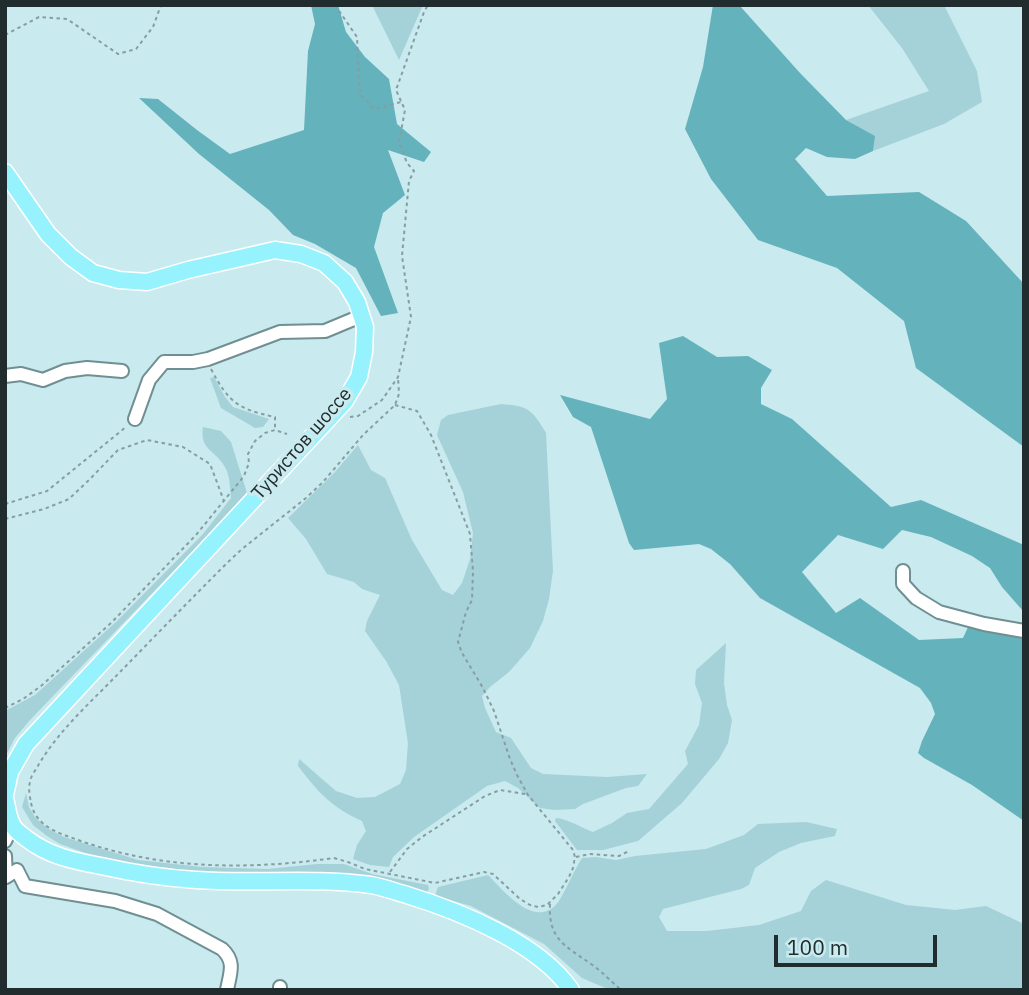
<!DOCTYPE html>
<meta charset="utf-8">
<style>
body{margin:0}
#map{position:relative;width:1029px;height:995px;overflow:hidden;background:#c9eaee;font-family:"IBM Plex Sans",sans-serif}
canvas{display:block}
.frame{position:absolute;inset:0;border:7px solid #202c2e;pointer-events:none}
.scale{position:absolute;left:774px;top:935px;width:163px;height:32px;box-sizing:border-box;border:4px solid #202c2e;border-top:0;padding-left:9px;font-size:21px;line-height:24px;white-space:nowrap;color:#202c2e;-webkit-text-stroke:5px #c9eaee;paint-order:stroke}
</style>
<div id="map">
<canvas width="1029" height="995"></canvas>
<div class="frame"></div>
<div class="scale">100 m</div>
</div>
<script>
const g = document.querySelector('canvas').getContext('2d');
g.lineJoin = 'round';
function paint(path, color) { g.fillStyle = color; g.fill(path, 'evenodd'); }
function stroke(path, color, width, dash) { g.strokeStyle = color; g.lineWidth = width; g.lineCap = dash ? 'butt' : 'round'; g.setLineDash(dash || []); g.stroke(path); }
function write(font, color, halo, rows, align = 'center') {
  g.font = font + ' "IBM Plex Sans",sans-serif'; g.lineWidth = 7; g.setLineDash([]); g.textBaseline = 'middle'; g.strokeStyle = halo; g.fillStyle = color; for (const [text, x, y, turn = 0] of rows) {
    g.save(); g.translate(x, y); g.rotate((+turn || 0) * Math.PI / 180); g.textAlign = isNaN(turn) ? turn : align; if (halo) g.strokeText(text, 0, 0); g.fillText(text, 0, 0); g.restore();
  }
}
const green = new Path2D(`
 M 372,5 L 423,5 L 399,60 Z
 M 868,5 L 944,5 L 977,71 L 982,102 L 944,124 L 873,151 L 874,136 L 846,120 L 929,91 L 902,48 Z
 M 214,377 L 225,397 L 233,407 L 269,419 L 263,427 L 255,428 L 221,408 L 210,378 Z
 M 501,404 C 528,406 532,409 546,433 L 553,571 L 549,599 L 543,621 L 530,648 L 509,672 L 490,687 L 482,696 L 485,708 L 496,732 L 511,738 L 531,768 L 543,774 L 607,777 L 647,774 L 638,786 L 626,788 L 583,804 L 575,809 L 554,810 L 540,808 L 518,788 L 505,781 L 487,786 L 414,837 L 393,857 L 389,867 L 370,865 L 353,859 L 357,845 L 366,831 L 362,821 C 331,807 318,792 298,766 L 299,759 L 336,791 L 357,798 L 375,797 L 400,784 L 406,770 L 408,743 L 399,685 L 386,661 L 365,631 L 367,621 L 380,595 L 362,589 L 354,582 L 327,574 L 306,539 L 288,518 L 334,473 L 358,445 L 371,470 L 385,478 L 412,540 L 442,590 L 453,595 L 462,583 L 470,559 L 473,533 L 463,492 L 437,435 L 441,420 L 448,415 Z
 M 203,427 L 221,431 L 231,442 L 247,493 L 242,500 L 30,720 L 15,738 L 5,757 L 5,711 L 35,695 L 117,621 L 203,534 L 231,498 C 230,489 230,477 226,469 C 217,450 199,451 203,427 Z
 M 726,643 L 724,683 L 727,705 L 732,720 L 728,743 L 719,759 L 682,803 L 638,841 L 603,850 L 577,850 L 555,821 L 556,818 C 566,818 582,828 593,832 L 612,823 L 627,813 L 649,809 L 688,764 L 685,751 L 699,725 L 702,703 L 695,684 L 696,670 Z
 M 26,793 L 29,807 L 35,817 L 47,828 L 64,837 L 138,860 L 202,867 L 268,869 L 317,864 L 344,864 L 372,874 L 428,885 L 429,889 L 426,893 L 208,876 L 116,864 L 60,844 L 47,836 L 33,825 L 22,807 Z
 M 806,822 L 837,829 L 835,836 L 801,843 L 779,852 L 755,868 L 749,885 L 741,889 L 663,909 L 659,917 L 667,931 L 707,931 L 759,925 L 801,911 L 811,891 L 826,880 L 906,905 L 955,910 L 986,906 L 1024,924 L 1024,990 L 610,990 L 582,978 L 544,944 L 471,906 L 435,896 L 438,887 L 488,875 C 503,890 532,927 555,906 C 563,898 574,870 582,858 L 596,857 L 616,860 L 635,856 L 706,849 L 744,835 L 758,824 Z`);
const forest = new Path2D(`
 M 311,5 L 338,5 L 346,32 L 365,57 L 389,79 L 397,124 L 431,152 L 424,162 L 388,150 L 405,195 L 383,213 L 374,247 L 398,313 L 381,316 L 356,268 L 315,244 L 293,235 L 269,210 L 199,154 L 139,98 L 158,99 L 197,130 L 230,154 L 304,130 L 308,51 L 315,24 Z
 M 713,5 L 740,6 L 800,73 L 846,120 L 875,136 L 873,151 L 855,159 L 827,157 L 806,148 L 795,159 L 827,196 L 919,192 L 966,221 L 1024,284 L 1024,447 L 916,368 L 904,321 L 837,268 L 758,240 L 711,179 L 685,129 L 703,67 Z
 M 683,336 L 717,357 L 748,356 L 772,370 L 761,388 L 761,404 L 792,419 L 891,507 L 921,500 L 1024,545 L 1023,611 L 1002,587 L 990,568 L 972,556 L 931,537 L 902,530 L 883,549 L 838,535 L 802,572 L 836,613 L 860,598 L 919,640 L 963,638 L 969,625 L 1024,636 L 1024,821 L 972,785 L 924,758 L 918,753 L 922,741 L 935,714 L 931,703 L 920,688 L 760,598 L 730,564 L 711,549 L 699,544 L 634,550 L 629,543 L 591,427 L 573,417 L 560,395 L 650,419 L 667,399 L 659,343 Z`);
const path = new Path2D(`
 M 335,5 L 357,37 L 359,81 L 361,95 L 374,109 L 401,102
 M 5,35 L 39,17 L 67,19 L 118,54 L 136,49 L 153,27 L 161,5
 M 211,369 C 229,403 238,409 275,417 L 275,429
 M 395,405 L 417,411 L 431,435 L 470,534 L 473,571 L 472,600 L 466,612 L 458,642 L 462,653 L 483,688 L 494,711 L 510,759 L 517,775 L 528,795 L 573,850 L 575,857 L 573,868 L 569,877 L 558,894 L 547,905 L 538,907 L 530,905 L 520,899 L 493,874 L 484,872 L 435,883 L 365,869 L 348,862 L 334,858 C 248,870 162,870 78,840 C 59,833 36,827 31,803 C 30,797 28,789 30,782 C 31,775 36,770 39,764 C 60,729 92,701 120,672 C 155,636 191,599 227,563 L 242,549 L 306,498 L 323,482 L 363,435 L 395,405 L 399,394 L 398,377
 M 350,417 L 358,416 L 382,400 L 398,377 L 411,317 L 402,256 L 409,181 L 414,171 L 407,163 L 399,142 L 405,110 L 396,90 L 424,12 L 428,5
 M 5,504 L 47,491 L 126,427
 M 5,519 L 44,509 L 69,499 L 90,479 L 118,450 L 147,440 L 183,447 L 210,464 L 224,501
 M 5,708 L 23,699 L 41,686 L 111,623 L 196,535 L 244,476 L 249,463 L 248,454 L 255,441 L 265,433 L 275,430 L 287,434
 M 576,857 L 590,854 L 619,856 L 629,851
 M 390,872 L 407,849 L 422,837 L 485,796 L 500,790 L 525,794
 M 550,904 C 548,940 566,946 591,964 C 602,972 611,981 621,990`);
const minor = new Path2D(`
 M 5,376 L 21,374 L 43,380 L 65,371 L 87,368 L 122,371
 M 135,419 L 149,380 L 164,362 L 193,362 L 208,359 L 280,332 L 325,331 L 361,316
 M 903,571 L 903,584 L 916,598 L 939,612 L 984,624 L 1024,631
 M 5,841 L 12,826 L 8,822
 M 5,856 L 6,877 L 17,870 L 25,886 L 115,901 L 157,914 L 222,949 C 236,962 230,973 227,990
 M 280,987 L 280,990`);
const major = new Path2D(`
 M 5,172 L 48,234 L 71,257 L 93,273 L 119,280 L 147,282 L 188,270 L 275,250 L 301,254 L 324,263 L 345,282 L 357,302 L 365,327 L 364,352 L 359,377 L 345,401 L 26,744 L 10,772 L 5,795
 M 5,798 C 7,806 8,817 12,824 C 14,830 22,835 27,839 C 49,856 74,861 101,866 C 132,873 164,878 196,880 C 254,884 313,877 371,885 C 383,887 396,892 407,895 C 459,911 539,943 571,990`);
const streetNames = [
 ["Туристов шоссе",302,444,-49]
];
paint(green, '#a5d2d8');
paint(forest, '#64b2bc');
stroke(minor, '#708f93', 16);
stroke(major, '#fff', 19);
stroke(path, '#869ea2', 2, [3.5, 3.5]);
stroke(minor, '#fff', 12);
stroke(major, '#96f3fd', 16);
write('19px', '#202c2e', '#c9eaee', streetNames);
</script>
